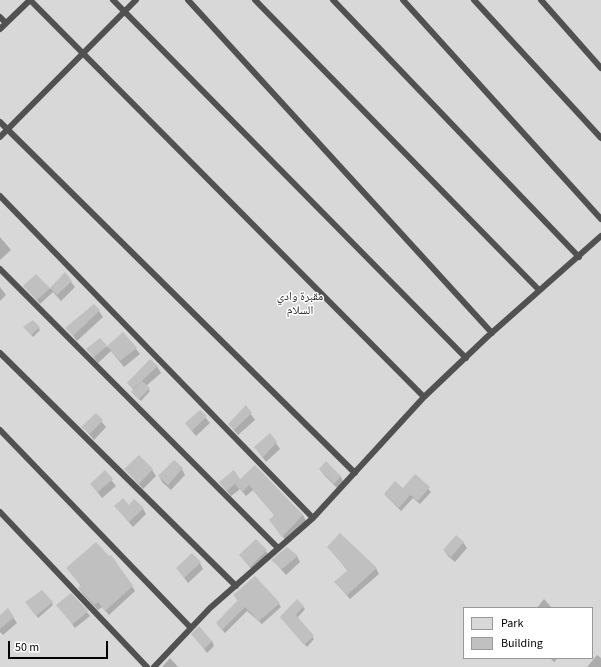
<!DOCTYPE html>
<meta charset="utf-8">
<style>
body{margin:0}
#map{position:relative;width:601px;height:667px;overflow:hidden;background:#fff;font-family:"Source Sans 3",sans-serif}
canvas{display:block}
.legend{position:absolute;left:463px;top:607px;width:130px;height:52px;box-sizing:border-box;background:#fff;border:1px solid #999;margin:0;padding:5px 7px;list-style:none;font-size:12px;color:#000}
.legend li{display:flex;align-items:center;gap:8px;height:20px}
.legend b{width:20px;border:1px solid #999}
.scale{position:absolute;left:8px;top:641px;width:100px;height:18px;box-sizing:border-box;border:2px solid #000;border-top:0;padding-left:5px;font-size:12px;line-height:14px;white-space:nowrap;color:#000;-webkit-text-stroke:3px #fff;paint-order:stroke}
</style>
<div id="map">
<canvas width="601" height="667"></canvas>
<ul class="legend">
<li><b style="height:11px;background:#d8d8d8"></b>Park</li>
<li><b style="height:11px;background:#c0c0c0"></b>Building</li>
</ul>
<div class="scale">50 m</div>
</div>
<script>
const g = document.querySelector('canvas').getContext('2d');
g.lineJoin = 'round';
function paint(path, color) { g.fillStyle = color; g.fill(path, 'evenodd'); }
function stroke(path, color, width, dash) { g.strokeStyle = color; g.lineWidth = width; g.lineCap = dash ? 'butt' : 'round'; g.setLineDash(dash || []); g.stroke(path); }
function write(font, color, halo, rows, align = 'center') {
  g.font = font + ' "Source Sans 3","Noto Naskh Arabic",sans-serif'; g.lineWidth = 3; g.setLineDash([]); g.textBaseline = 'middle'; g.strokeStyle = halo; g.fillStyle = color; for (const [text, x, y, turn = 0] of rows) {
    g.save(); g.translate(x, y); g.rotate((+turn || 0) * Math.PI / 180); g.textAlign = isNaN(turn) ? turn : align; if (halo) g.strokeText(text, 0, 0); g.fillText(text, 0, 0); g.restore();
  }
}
const green = new Path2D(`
 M 0,0 L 601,0 L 601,667 L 0,667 ZM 464,608 L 592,608 L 592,658 L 464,658 Z`);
const shadow = new Path2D(`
 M 0,237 L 11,250 L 0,260 Z
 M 65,274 L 75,287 L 61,301 L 53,292 L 40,304 L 25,286 L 36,275 L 50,289 Z
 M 0,287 L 6,295 L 0,301 Z
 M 99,311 L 103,317 L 77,341 L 67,328 Z
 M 24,327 L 39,328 L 40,330 L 33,337 Z
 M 123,333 L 140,354 L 124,367 L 111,351 L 98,363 L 88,350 L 100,340 L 107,347 Z
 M 157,366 L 161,373 L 146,386 L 150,391 L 141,401 L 134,395 L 134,391 L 128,383 Z
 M 246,407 L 255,420 L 238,435 L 229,424 Z
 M 200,411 L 210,423 L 196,436 L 186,424 Z
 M 96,415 L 106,427 L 94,440 L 83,427 Z
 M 270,434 L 280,449 L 266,462 L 255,447 Z
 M 326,463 L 341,477 L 344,483 L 338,489 L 324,475 L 320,469 Z
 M 255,467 L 303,515 L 306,521 L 286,541 L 270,520 L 275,516 L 253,490 L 246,496 L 240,489 L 231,496 L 220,483 L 233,471 L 240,481 Z
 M 125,469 L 152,470 L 156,476 L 143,489 Z
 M 182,469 L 185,475 L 171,490 L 162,482 L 159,476 Z
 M 105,472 L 116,486 L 102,498 L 91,484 Z
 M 416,475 L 431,492 L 420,504 L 413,498 L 401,511 L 385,495 L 403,490 Z
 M 115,506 L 128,506 L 143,509 L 146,514 L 133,527 Z
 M 463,542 L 467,548 L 455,562 L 448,556 L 444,550 Z
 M 328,547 L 376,568 L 379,574 L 350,599 L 336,583 L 348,571 Z
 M 266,551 L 269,556 L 253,571 L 240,555 Z
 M 297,556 L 300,562 L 286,575 L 273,560 Z
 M 200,563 L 203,569 L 188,583 L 177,568 Z
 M 67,568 L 132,586 L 135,591 L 109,615 L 102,607 L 98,610 L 82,593 L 79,588 L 81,586 Z
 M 234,595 L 279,604 L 281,607 L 262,624 L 247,611 L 225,633 L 217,624 L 238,601 Z
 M 544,599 L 552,608 L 537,608 Z
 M 297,600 L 305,609 L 297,618 L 314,639 L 307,647 L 283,619 Z
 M 52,603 L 53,605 L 38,618 L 28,605 Z
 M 87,612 L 90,616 L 75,628 L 72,624 Z
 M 0,616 L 13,617 L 17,623 L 3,635 L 0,632 Z
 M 193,634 L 212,641 L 214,646 L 207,653 Z
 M 597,655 L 601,658 L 601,667 L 587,667 Z
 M 170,658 L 178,667 L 162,667 Z
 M 550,658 L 558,658 L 554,662 Z`);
const building = new Path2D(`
 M 65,272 L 72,281 L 57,295 L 50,288 Z
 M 36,274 L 50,288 L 37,300 L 23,286 Z
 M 94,304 L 100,310 L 73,336 L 65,328 Z
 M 33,320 L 40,327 L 31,335 L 23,327 Z
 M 123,332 L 137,348 L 120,361 L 107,346 Z
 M 100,338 L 107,346 L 94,357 L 86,349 Z
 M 150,359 L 158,366 L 133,389 L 127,383 Z
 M 142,381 L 150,388 L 139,399 L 131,392 Z
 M 246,405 L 252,413 L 234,430 L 228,424 Z
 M 200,410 L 207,416 L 192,431 L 185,423 Z
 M 96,413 L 103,420 L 90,434 L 81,427 Z
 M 270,433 L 277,442 L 263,457 L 254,447 Z
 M 139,455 L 153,469 L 139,484 L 124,469 Z
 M 174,460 L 183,468 L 168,485 L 158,476 Z
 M 326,461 L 341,476 L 334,484 L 319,469 Z
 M 255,465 L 303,515 L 282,537 L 269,520 L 274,515 L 249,485 L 242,492 L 235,484 Z
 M 105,470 L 113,479 L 98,492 L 90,484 Z
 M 234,470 L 240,479 L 227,491 L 219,482 Z
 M 415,474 L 430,487 L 418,501 L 410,495 L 399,508 L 384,494 L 395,481 L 403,488 Z
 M 123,498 L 129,505 L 134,499 L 144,508 L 129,522 L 114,506 Z
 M 340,533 L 377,568 L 347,595 L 334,582 L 348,570 L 327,547 Z
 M 456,535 L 464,542 L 451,557 L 443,550 Z
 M 256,539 L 267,550 L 250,567 L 239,555 Z
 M 96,542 L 109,556 L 111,555 L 133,586 L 105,611 L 98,602 L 95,605 L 78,588 L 81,585 L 66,568 Z
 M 287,547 L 298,556 L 282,569 L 271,560 Z
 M 192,553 L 201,562 L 184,578 L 176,568 Z
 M 255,576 L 280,603 L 259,621 L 245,607 L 222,630 L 216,623 L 238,600 L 233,595 Z
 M 42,590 L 53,602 L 36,616 L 25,602 Z
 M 71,593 L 88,611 L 72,624 L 56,605 Z
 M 297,599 L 304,606 L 296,615 L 314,636 L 304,645 L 280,617 Z
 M 8,608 L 14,617 L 0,629 L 0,615 Z
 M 199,626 L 212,641 L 204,649 L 191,634 Z`);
const lane = new Path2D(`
 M 30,0 L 424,397
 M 113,0 L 466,358
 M 188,0 L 492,333
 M 255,0 L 539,290
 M 333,0 L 579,257
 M 403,0 L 601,219
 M 474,0 L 601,138
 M 541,0 L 601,68
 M 0,17 L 6,23
 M 0,29 L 30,0
 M 0,122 L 355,473
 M 0,137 L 136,0
 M 0,196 L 313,518
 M 0,269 L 278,548
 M 0,353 L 236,586
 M 0,430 L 191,628
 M 0,512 L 147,667
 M 154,667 L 210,608 L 313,518 L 424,397 L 487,337 L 601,236`);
const parkNames = [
 ["مقبرة وادي",300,297],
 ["السلام",300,311]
];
paint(green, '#d8d8d8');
paint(shadow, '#0003');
paint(building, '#c0c0c0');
stroke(lane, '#515151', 6);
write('12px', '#2f2f2f', '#fff', parkNames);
</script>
